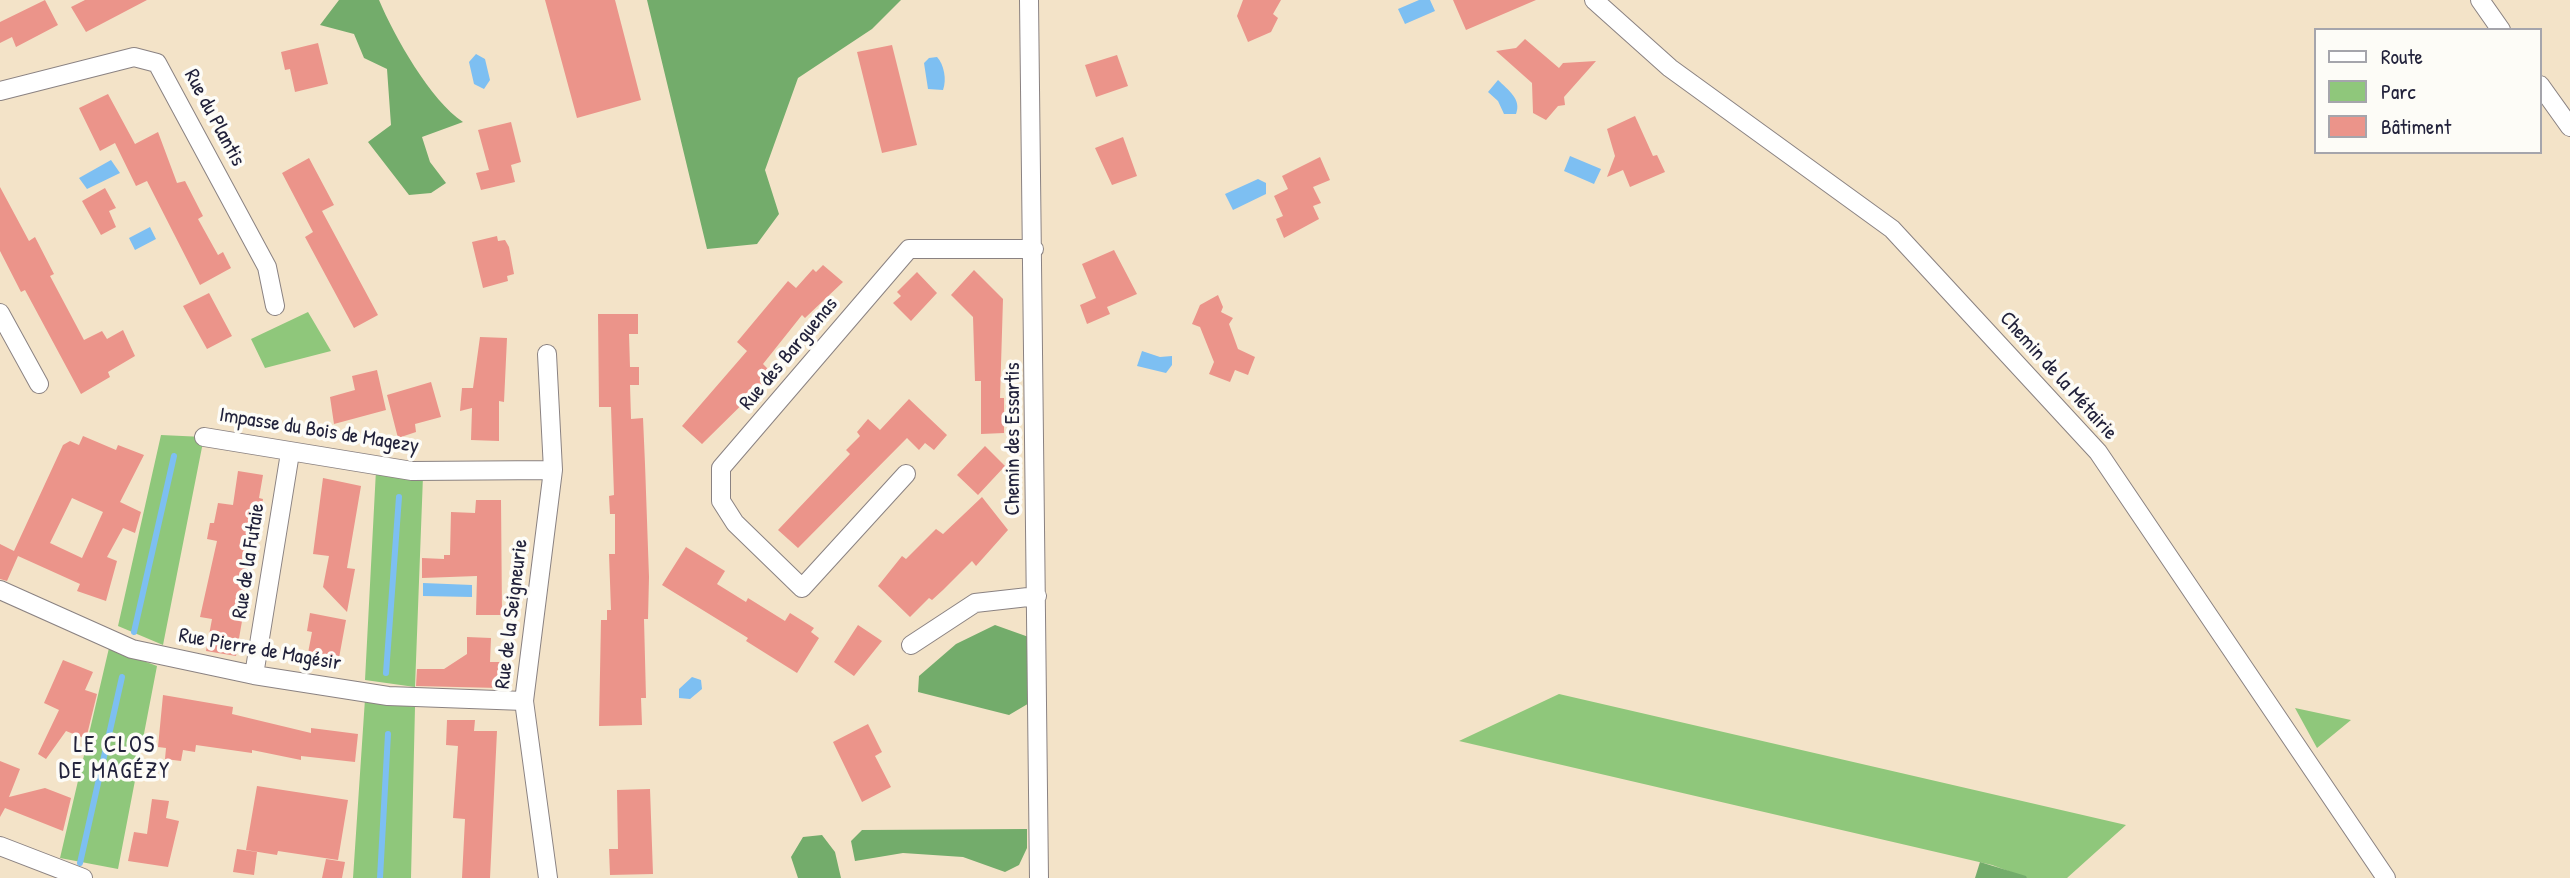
<!DOCTYPE html>
<meta charset="utf-8">
<style>
body{margin:0}
#map{position:relative;width:2570px;height:878px;overflow:hidden;background:#f3e3c8;font-family:"Patrick Hand",sans-serif}
canvas{display:block}
.legend{position:absolute;left:2314px;top:28px;width:228px;height:126px;box-sizing:border-box;background:#fdfcf7;border:2px solid #a5a5ac;margin:0;padding:9px 12px;list-style:none;font-size:21px;color:#22223b}
.legend li{display:flex;align-items:center;gap:14px;height:35px}
.legend b{width:35px;border:2px solid #a5a5ac}
</style>
<div id="map">
<canvas width="2570" height="878"></canvas>
<ul class="legend">
<li><b style="height:9px;background:#fff"></b>Route</li>
<li><b style="height:19px;background:#8fc77b"></b>Parc</li>
<li><b style="height:19px;background:#eb948a"></b>Bâtiment</li>
</ul>
</div>
<script>
const g = document.querySelector('canvas').getContext('2d');
g.lineJoin = 'round';
function paint(path, color) { g.fillStyle = color; g.fill(path, 'evenodd'); }
function stroke(path, color, width, dash) { g.strokeStyle = color; g.lineWidth = width; g.lineCap = dash ? 'butt' : 'round'; g.setLineDash(dash || []); g.stroke(path); }
function write(font, color, halo, rows, align = 'center') {
  g.font = font + ' "Patrick Hand",sans-serif'; g.lineWidth = 7; g.setLineDash([]); g.textBaseline = 'middle'; g.strokeStyle = halo; g.fillStyle = color; for (const [text, x, y, turn = 0] of rows) {
    g.save(); g.translate(x, y); g.rotate((+turn || 0) * Math.PI / 180); g.textAlign = isNaN(turn) ? turn : align; if (halo) g.strokeText(text, 0, 0); g.fillText(text, 0, 0); g.restore();
  }
}
const green = new Path2D(`
 M 308,312 L 331,351 L 265,368 L 251,339 Z
 M 161,435 L 204,437 L 163,645 L 118,626 Z
 M 376,470 L 423,476 L 415,687 L 365,680 Z
 M 109,648 L 157,666 L 118,869 L 60,858 Z
 M 1559,694 L 2126,825 L 2067,878 L 2027,878 L 1992,865 L 1459,741 Z
 M 365,699 L 415,707 L 411,878 L 353,878 Z
 M 2295,708 L 2351,720 L 2317,748 Z`);
const forest = new Path2D(`
 M 339,0 L 379,0 C 394,36 431,101 463,122 L 422,137 L 430,162 L 446,183 L 431,193 L 409,195 L 368,142 L 391,125 L 387,69 L 364,58 L 354,34 L 320,25 Z
 M 647,0 L 901,0 L 872,29 L 798,78 L 765,170 L 779,214 L 757,244 L 707,249 Z
 M 995,625 L 1037,640 L 1031,702 L 1009,715 L 918,692 L 919,676 L 956,644 Z
 M 1027,829 L 1027,848 L 1019,865 L 1005,872 L 963,857 L 903,853 L 855,861 L 851,841 L 862,830 Z
 M 822,835 L 835,852 L 841,878 L 798,878 L 791,857 L 803,837 Z
 M 1980,862 L 2026,876 L 2027,878 L 1975,878 Z`);
const water = new Path2D(`
 M 1419,0 L 1430,0 L 1435,11 L 1405,24 L 1398,9 Z
 M 476,54 L 485,59 L 490,80 L 484,89 L 474,84 L 469,62 Z
 M 937,57 C 944,64 947,80 943,90 L 928,89 L 924,63 L 929,58 Z
 M 1498,80 C 1508,90 1522,99 1516,114 L 1504,114 L 1498,101 L 1488,92 Z
 M 1570,156 L 1601,169 L 1594,184 L 1564,171 Z
 M 111,160 L 120,173 L 87,189 L 79,178 Z
 M 1258,179 L 1266,183 L 1266,194 L 1233,210 L 1225,194 Z
 M 150,227 L 156,239 L 135,250 L 129,238 Z
 M 1142,351 L 1160,357 L 1172,356 L 1172,365 L 1166,373 L 1137,366 Z
 M 423,583 L 472,585 L 472,597 L 423,596 Z
 M 692,677 L 701,680 L 702,689 L 690,699 L 679,698 L 679,689 Z`);
const stream = new Path2D(`
 M 134,632 L 174,456
 M 386,673 L 399,497
 M 80,863 L 122,677
 M 380,878 L 388,734`);
const building = new Path2D(`
 M 45,0 L 58,25 L 16,47 L 12,37 L 0,43 L 0,22 Z
 M 85,0 L 147,0 L 86,32 L 71,7 Z
 M 545,0 L 615,0 L 641,100 L 577,118 Z
 M 1243,0 L 1281,0 L 1273,14 L 1278,18 L 1271,32 L 1248,42 L 1237,16 Z
 M 1453,0 L 1536,0 L 1466,30 Z
 M 1525,39 L 1559,68 L 1563,63 L 1596,61 L 1564,97 L 1565,105 L 1558,106 L 1546,120 L 1533,113 L 1532,83 L 1496,51 L 1516,48 Z
 M 318,43 L 328,84 L 295,92 L 290,69 L 285,70 L 281,52 Z
 M 892,45 L 917,145 L 882,153 L 857,52 Z
 M 1117,55 L 1128,86 L 1096,97 L 1085,65 Z
 M 108,94 L 135,144 L 158,132 L 177,183 L 185,181 L 203,216 L 198,219 L 218,255 L 223,252 L 231,268 L 200,285 L 147,181 L 136,186 L 115,143 L 100,151 L 79,108 Z
 M 1635,116 L 1653,156 L 1657,155 L 1665,172 L 1630,187 L 1623,170 L 1607,177 L 1615,156 L 1607,129 Z
 M 511,122 L 521,162 L 511,165 L 515,182 L 481,190 L 476,173 L 489,170 L 478,130 Z
 M 1123,137 L 1137,176 L 1112,185 L 1095,148 Z
 M 1320,157 L 1330,180 L 1313,187 L 1321,203 L 1313,206 L 1319,219 L 1284,238 L 1276,219 L 1283,216 L 1274,196 L 1288,189 L 1282,176 Z
 M 309,158 L 334,205 L 322,211 L 378,315 L 354,328 L 305,237 L 313,232 L 282,173 Z
 M 0,187 L 29,241 L 35,237 L 54,274 L 50,276 L 84,340 L 102,331 L 107,339 L 123,330 L 135,356 L 108,372 L 110,377 L 81,394 L 25,290 L 21,292 L 0,251 Z
 M 105,188 L 116,208 L 109,211 L 116,227 L 101,235 L 82,201 Z
 M 497,236 L 498,241 L 505,240 L 509,247 L 514,274 L 507,276 L 508,281 L 483,288 L 472,242 Z
 M 1114,250 L 1137,294 L 1107,307 L 1110,314 L 1087,324 L 1080,305 L 1096,298 L 1082,264 Z
 M 823,265 L 843,282 L 805,318 L 802,315 L 763,364 L 773,374 L 702,444 L 682,426 L 747,351 L 737,342 L 788,281 L 796,288 L 813,269 L 816,272 Z
 M 974,270 L 1003,299 L 1000,398 L 1004,398 L 1004,433 L 981,434 L 981,381 L 975,381 L 973,317 L 951,295 Z
 M 917,272 L 937,293 L 911,321 L 893,303 L 901,296 L 897,292 Z
 M 209,293 L 232,336 L 207,349 L 183,306 Z
 M 1218,295 L 1223,307 L 1221,312 L 1233,318 L 1229,324 L 1238,349 L 1255,357 L 1248,375 L 1235,370 L 1230,382 L 1209,374 L 1214,362 L 1200,327 L 1192,324 L 1200,305 Z
 M 598,314 L 638,314 L 638,334 L 629,334 L 630,367 L 639,367 L 639,385 L 630,385 L 631,419 L 643,418 L 645,464 L 649,577 L 648,619 L 644,619 L 646,698 L 641,698 L 642,725 L 599,726 L 601,620 L 607,620 L 607,610 L 611,610 L 609,554 L 615,554 L 615,514 L 610,514 L 609,496 L 614,495 L 611,407 L 599,407 Z
 M 480,337 L 507,338 L 504,402 L 499,401 L 499,441 L 471,440 L 472,408 L 460,411 L 462,388 L 473,388 Z
 M 377,370 L 386,410 L 334,424 L 330,397 L 355,390 L 352,376 Z
 M 431,382 L 441,417 L 415,424 L 416,432 L 398,438 L 387,395 Z
 M 909,399 L 947,435 L 934,450 L 925,443 L 919,450 L 907,438 L 798,548 L 778,530 L 850,454 L 846,450 L 860,436 L 857,432 L 868,419 L 880,430 Z
 M 83,436 L 116,450 L 118,445 L 144,455 L 120,502 L 141,512 L 135,533 L 123,528 L 107,557 L 117,561 L 106,601 L 77,591 L 80,584 L 18,556 L 7,581 L 0,579 L 0,544 L 14,551 L 63,445 L 70,441 L 79,445 ZM 72,498 L 103,512 L 82,558 L 50,543 Z
 M 985,446 L 1005,466 L 978,495 L 957,475 Z
 M 238,471 L 263,475 L 259,498 L 263,499 L 236,656 L 206,651 L 212,619 L 200,617 L 217,541 L 207,539 L 210,523 L 214,523 L 218,503 L 233,505 Z
 M 323,478 L 361,486 L 347,568 L 355,569 L 347,612 L 323,587 L 329,556 L 313,554 Z
 M 982,497 L 1008,530 L 976,566 L 972,561 L 943,590 L 932,600 L 929,598 L 910,617 L 878,586 L 902,556 L 906,559 L 936,529 L 943,534 Z
 M 476,500 L 501,500 L 502,615 L 476,615 L 477,576 L 422,578 L 422,558 L 444,559 L 444,555 L 450,555 L 451,512 L 475,513 Z
 M 686,547 L 725,571 L 717,584 L 746,602 L 748,598 L 785,621 L 790,613 L 814,628 L 811,632 L 819,638 L 797,673 L 746,641 L 748,638 L 662,585 Z
 M 310,613 L 346,620 L 339,658 L 308,653 L 312,632 L 307,631 Z
 M 858,625 L 882,641 L 854,676 L 834,662 Z
 M 467,637 L 491,638 L 490,662 L 500,662 L 499,688 L 416,686 L 417,669 L 444,669 L 467,654 Z
 M 63,660 L 93,672 L 85,690 L 97,694 L 86,739 L 66,731 L 46,759 L 38,754 L 59,710 L 44,703 Z
 M 163,695 L 233,707 L 232,714 L 311,733 L 311,728 L 358,734 L 355,762 L 301,756 L 301,760 L 252,750 L 252,753 L 196,745 L 195,752 L 183,750 L 181,761 L 165,759 L 166,748 L 158,747 Z
 M 447,720 L 475,720 L 474,731 L 497,731 L 490,878 L 462,878 L 465,819 L 453,818 L 458,746 L 446,745 Z
 M 868,724 L 882,752 L 875,756 L 891,787 L 862,802 L 833,742 Z
 M 0,761 L 20,769 L 9,797 L 45,788 L 71,798 L 63,831 L 5,808 L 0,817 Z
 M 257,786 L 348,800 L 338,860 L 278,851 L 277,855 L 246,850 Z
 M 650,789 L 653,874 L 610,875 L 609,849 L 618,849 L 617,790 Z
 M 152,799 L 169,801 L 166,818 L 179,821 L 168,867 L 128,861 L 134,832 L 147,834 Z
 M 237,849 L 257,852 L 254,875 L 233,872 Z
 M 326,859 L 345,862 L 342,878 L 322,878 Z`);
const minor = new Path2D(`
 M 1029,0 L 1039,878
 M 1594,0 L 1670,68 L 1892,229 L 2098,452 L 2386,878
 M 2480,0 L 2501,30
 M 2540,85 L 2570,127
 M 0,91 L 134,57 L 157,63 L 267,267 L 275,306
 M 0,313 L 39,384
 M 547,354 L 553,470 L 524,701 L 548,878
 M 204,437 L 412,471 L 553,470
 M 906,474 L 802,588 L 735,523 L 721,501 L 721,468 L 909,249 L 1034,249
 M 0,590 L 132,649 L 254,675 L 388,696 L 524,701
 M 911,645 L 975,603 L 1037,596
 M 254,675 L 290,453
 M 0,846 L 83,878`);
const streetNames = [
 ["Rue du Plantis",214,118,62],
 ["Rue des Barguenas",789,354,-50],
 ["Chemin de la Métairie",2058,376,48],
 ["Impasse du Bois de Magezy",319,431,9],
 ["Chemin des Essartis",1013,439,-90],
 ["Rue de la Futaie",249,561,-81],
 ["Rue de la Seigneurie",512,614,-83],
 ["Rue Pierre de Magésir",260,650,10]
];
const neighbourhoodNames = [
 ["LE CLOS",115,746],
 ["DE MAGÉZY",115,772]
];
paint(green, '#8fc77b');
paint(forest, '#73ac6b');
paint(water, '#7dbff2');
stroke(stream, '#7dbff2', 6);
paint(building, '#eb948a');
stroke(minor, '#8a8282', 20);
stroke(minor, '#fff', 18);
write('21px', '#22223b', '#fdfcf7', streetNames);
g.letterSpacing = '2px';
write('23px', '#22223b', '#fdfcf7', neighbourhoodNames);
g.letterSpacing = '0px';
</script>
